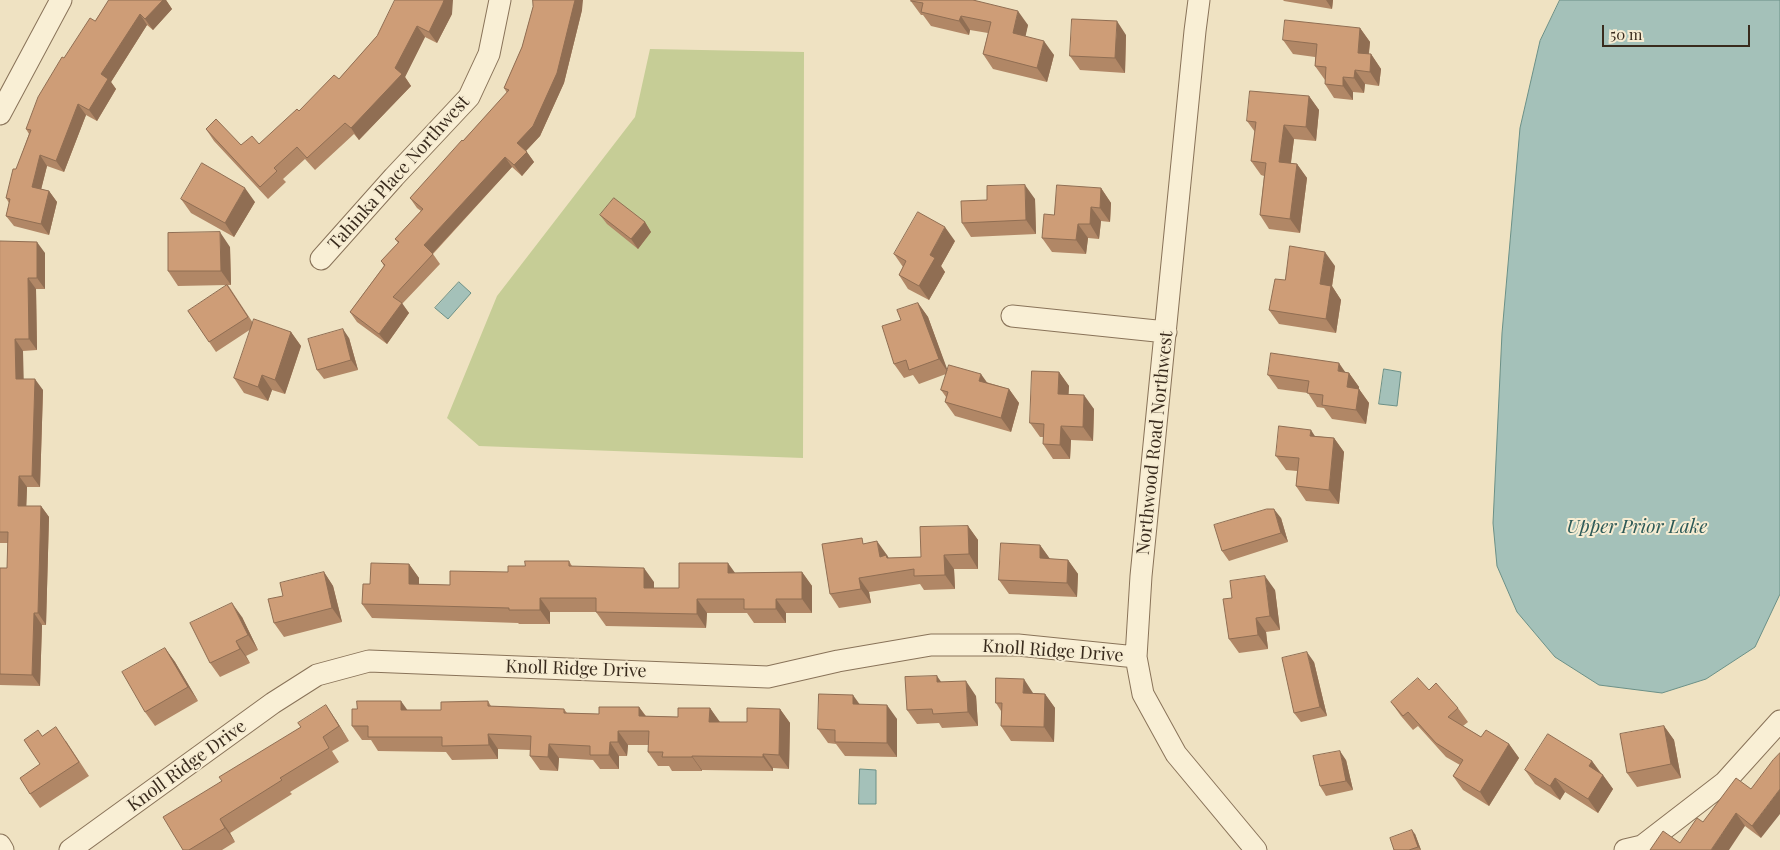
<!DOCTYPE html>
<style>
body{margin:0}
#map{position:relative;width:1780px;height:850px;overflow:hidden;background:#efe2c2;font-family:"Playfair Display",serif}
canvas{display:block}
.scale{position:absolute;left:1602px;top:25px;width:148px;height:22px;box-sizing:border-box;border:2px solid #392b1d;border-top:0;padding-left:6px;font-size:15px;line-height:18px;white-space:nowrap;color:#392b1d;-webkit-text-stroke:4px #f6ecd2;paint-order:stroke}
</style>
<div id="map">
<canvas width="1780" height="850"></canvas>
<div class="scale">50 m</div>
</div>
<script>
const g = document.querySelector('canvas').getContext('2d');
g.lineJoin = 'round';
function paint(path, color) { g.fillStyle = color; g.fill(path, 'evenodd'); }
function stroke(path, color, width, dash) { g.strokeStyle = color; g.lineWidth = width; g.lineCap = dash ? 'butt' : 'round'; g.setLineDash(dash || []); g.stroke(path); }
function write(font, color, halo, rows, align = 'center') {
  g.font = font + ' "Playfair Display",serif'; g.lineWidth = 4; g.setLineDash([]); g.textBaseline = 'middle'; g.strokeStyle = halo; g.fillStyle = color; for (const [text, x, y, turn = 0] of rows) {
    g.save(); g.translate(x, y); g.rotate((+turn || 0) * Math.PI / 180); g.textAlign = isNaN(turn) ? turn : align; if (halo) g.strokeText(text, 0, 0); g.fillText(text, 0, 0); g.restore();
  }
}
const green = new Path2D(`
 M 650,49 L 804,52 L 803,458 L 479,446 L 447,418 L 497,296 L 635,117 Z`);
const water = new Path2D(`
 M 1560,0 L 1780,0 L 1780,594 L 1755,647 L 1706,679 L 1662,693 L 1599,685 L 1555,657 L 1517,612 L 1497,566 L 1493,523 L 1502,333 L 1520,128 L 1540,41 Z
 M 459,282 L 471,293 L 448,319 L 435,308 Z
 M 1384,369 L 1401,372 L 1397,406 L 1379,404 Z
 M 860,769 L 876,770 L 876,804 L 859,804 Z`);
const minor = new Path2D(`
 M 1199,0 L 1195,31 L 1141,576 L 1136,657 L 1143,694 L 1176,754 L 1256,850
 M 0,114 L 61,0
 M 321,259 L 394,177 L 469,97 L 489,54 L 500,0
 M 1012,316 L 1166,332
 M 0,845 L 3,850
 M 70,850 L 273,703 L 317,675 L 369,661 L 768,677 L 838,661 L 931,645 L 1018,645 L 1136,657
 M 1625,850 L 1642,846 L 1725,782 L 1780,721`);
const wall = new Path2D(`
 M 109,0 L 166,0 L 172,9 L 153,30 L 147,25 L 111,82 L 116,89 L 97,121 L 86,115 L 64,172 L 47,166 L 41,189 L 49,191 L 57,202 L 49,235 L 14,226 L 6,216 L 9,203 L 6,198 L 29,134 L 26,129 L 64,58 L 95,21 Z
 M 910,0 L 974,0 L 1028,25 L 1025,36 L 1054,55 L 1047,82 L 993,69 L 983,54 L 988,33 L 970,30 L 969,35 L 931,26 L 923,15 L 921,15 Z
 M 1283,0 L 1333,0 L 1332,9 L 1284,1 Z
 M 533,7 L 582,10 L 564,83 L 540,136 L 526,151 L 534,162 L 522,176 L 512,167 L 433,254 L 440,264 L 402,304 L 409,313 L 387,344 L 357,322 L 350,312 L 384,266 L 381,261 L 398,243 L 395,239 L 421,211 L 417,208 L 410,198 L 507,93 L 504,88 L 522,47 Z
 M 452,14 L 437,43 L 425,37 L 405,77 L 411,86 L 359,140 L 354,134 L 315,170 L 305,159 L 283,179 L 286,182 L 268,199 L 214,141 L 206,129 L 241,145 L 259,144 L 339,79 L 377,36 Z
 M 1360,28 L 1370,42 L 1369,54 L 1371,54 L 1381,69 L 1379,86 L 1365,84 L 1364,93 L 1353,92 L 1353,100 L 1334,98 L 1325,84 L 1325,80 L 1315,66 L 1315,57 L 1293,54 L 1283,40 Z
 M 1126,35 L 1125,73 L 1080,70 L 1070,56 Z
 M 1309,96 L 1319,110 L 1316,141 L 1294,139 L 1291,163 L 1297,164 L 1307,178 L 1300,233 L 1269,229 L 1260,215 L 1264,176 L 1261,175 L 1251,161 L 1255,132 L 1247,121 Z
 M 1101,188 L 1111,203 L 1110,222 L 1101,221 L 1099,239 L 1088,238 L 1086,254 L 1052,252 L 1042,238 L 1054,215 Z
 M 181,199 L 255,202 L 234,237 L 191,213 Z
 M 1035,199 L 1036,234 L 971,237 L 962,223 L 987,200 Z
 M 600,215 L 645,222 L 651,232 L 638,249 L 607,224 Z
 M 0,241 L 45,253 L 45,289 L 36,289 L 37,350 L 23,351 L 23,379 L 43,390 L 40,487 L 27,487 L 26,506 L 41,506 L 49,517 L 46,625 L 42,625 L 40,686 L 0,685 L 0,568 L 7,568 L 8,543 L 0,543 Z
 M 955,241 L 941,266 L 945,272 L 929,300 L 908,289 L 899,275 L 903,267 L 894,254 Z
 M 230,247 L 231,285 L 228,285 L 253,323 L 291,332 L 301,346 L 285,394 L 272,390 L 268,401 L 244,393 L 234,378 L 251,329 L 216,352 L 188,311 L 227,285 L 178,286 L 168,271 Z
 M 1335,266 L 1332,286 L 1341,300 L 1336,333 L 1279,324 L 1269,310 L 1285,280 Z
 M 918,303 L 928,317 L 947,370 L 1009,389 L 1019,403 L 1011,432 L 955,416 L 945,402 L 946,397 L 941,390 L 946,374 L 919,384 L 913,375 L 904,378 L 894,364 L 901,320 Z
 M 349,338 L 358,370 L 324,379 L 317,370 Z
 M 1059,372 L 1069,386 L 1068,394 L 1094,409 L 1093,441 L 1071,440 L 1070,459 L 1053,459 L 1043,444 L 1043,437 L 1040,437 L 1030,423 Z
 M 1346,372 L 1349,373 L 1359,387 L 1359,389 L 1369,403 L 1366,424 L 1332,419 L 1324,408 L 1317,407 L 1308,393 L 1278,389 L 1268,375 Z
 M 1315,436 L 1334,438 L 1344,452 L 1339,504 L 1306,501 L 1296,486 L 1297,471 L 1286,470 L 1276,456 Z
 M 1281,518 L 1288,542 L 1229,561 L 1222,551 Z
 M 968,526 L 978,540 L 978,569 L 954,569 L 955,589 L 924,590 L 920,584 L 869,592 L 871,603 L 839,608 L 830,594 L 865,543 L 887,555 L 888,558 L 921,557 Z
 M 1040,545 L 1050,559 L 1068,560 L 1078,574 L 1077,597 L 1009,594 L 999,580 Z
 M 569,561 L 572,566 L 654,582 L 654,588 L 679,588 L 734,573 L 802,572 L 812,586 L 812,613 L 786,613 L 786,623 L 754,623 L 747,613 L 707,613 L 706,628 L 606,626 L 596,612 L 550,612 L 550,624 L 519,624 L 518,623 L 372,618 L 362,604 L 370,584 L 409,564 L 419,578 L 419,584 L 450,585 L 508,572 L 525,566 Z
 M 324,572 L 333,586 L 342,622 L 284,637 L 274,623 L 283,596 Z
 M 1275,590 L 1280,630 L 1266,632 L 1268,649 L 1239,653 L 1229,639 Z
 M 242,617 L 258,650 L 246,656 L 250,663 L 220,677 L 210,663 Z
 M 165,648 L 175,662 L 198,701 L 155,726 L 145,712 Z
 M 1314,662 L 1327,716 L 1301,722 L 1294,713 Z
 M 1429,690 L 1458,708 L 1468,722 L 1463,726 L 1481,737 L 1509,744 L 1519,758 L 1489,806 L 1463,790 L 1453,776 L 1460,765 L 1446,757 L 1418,726 L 1413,730 L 1401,716 L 1391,702 Z
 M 1033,693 L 1045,694 L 1055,708 L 1054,742 L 1011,741 L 1001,726 L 1001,711 L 996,703 Z
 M 976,696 L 978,726 L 942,728 L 939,723 L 917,724 L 907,710 Z
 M 488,701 L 491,706 L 564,709 L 567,713 L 599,714 L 639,707 L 646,716 L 678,717 L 710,708 L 719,722 L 747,722 L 780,709 L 790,723 L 789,769 L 773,768 L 773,771 L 702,770 L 702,771 L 672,771 L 669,766 L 658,766 L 648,752 L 649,745 L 628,745 L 627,756 L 619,756 L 619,769 L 600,769 L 593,760 L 559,758 L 558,771 L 540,770 L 530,756 L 530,750 L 498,749 L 498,759 L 452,760 L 446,752 L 378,751 L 371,740 L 362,740 L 352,726 L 407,710 L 441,710 Z
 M 859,704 L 897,719 L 897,757 L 845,756 L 836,744 L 828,743 L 818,729 Z
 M 336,720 L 349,741 L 332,751 L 339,762 L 290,792 L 292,794 L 230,833 L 235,842 L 222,850 L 183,850 L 222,781 L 301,727 Z
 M 1664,726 L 1674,740 L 1681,778 L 1637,787 L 1627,773 Z
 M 42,736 L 66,741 L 89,776 L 40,808 L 30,794 L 40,764 Z
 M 1346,760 L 1353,790 L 1326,796 L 1320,786 Z
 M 1592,761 L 1613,789 L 1598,813 L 1565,792 L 1560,800 L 1535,784 L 1525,770 Z
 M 1751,789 L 1761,838 L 1745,826 L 1680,843 L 1703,822 Z
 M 1415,834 L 1421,850 L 1394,850 Z`);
const shadedWall = new Path2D(`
 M 163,0 L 166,0 L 172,9 L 153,30 L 145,19 Z
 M 444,0 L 453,0 L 452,14 L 437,43 L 429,32 Z
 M 575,0 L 583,0 L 582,10 L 564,83 L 540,136 L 524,153 L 517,143 Z
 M 1326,0 L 1333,0 L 1332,9 Z
 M 1018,11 L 1028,25 L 1023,48 L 1013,33 Z
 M 140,14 L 147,25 L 111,82 L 116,89 L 97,121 L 89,110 L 101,74 Z
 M 961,16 L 970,30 L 969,35 L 959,21 Z
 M 1117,21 L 1126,35 L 1125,73 L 1115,58 Z
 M 417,26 L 425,37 L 405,77 L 411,86 L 359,140 L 351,128 L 395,68 Z
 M 1360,28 L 1370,42 L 1367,67 L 1358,53 Z
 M 1044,41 L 1054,55 L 1047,82 L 1037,68 Z
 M 1371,54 L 1381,69 L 1379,86 L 1370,72 Z
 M 1355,70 L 1365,84 L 1364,93 L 1354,78 Z
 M 1343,77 L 1353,92 L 1353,100 L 1343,86 Z
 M 1309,96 L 1319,110 L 1316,141 L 1306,127 Z
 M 78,104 L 86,115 L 64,172 L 56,161 Z
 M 1284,125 L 1294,139 L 1289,176 L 1279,162 Z
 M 527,152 L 534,162 L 522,176 L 514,165 Z
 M 40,155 L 47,166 L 39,198 L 32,187 Z
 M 505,157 L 512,167 L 431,255 L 424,245 Z
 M 1297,164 L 1307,178 L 1300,233 L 1290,219 Z
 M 1025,185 L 1035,199 L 1036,234 L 1026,220 Z
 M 245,188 L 255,202 L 234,237 L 225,223 Z
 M 1101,188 L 1111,203 L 1110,222 L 1100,208 Z
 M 49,191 L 57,202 L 49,235 L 41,224 Z
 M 1091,207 L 1101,221 L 1099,239 L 1090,224 Z
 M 645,222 L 651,232 L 638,249 L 631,239 Z
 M 1078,224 L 1088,238 L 1086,254 L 1076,240 Z
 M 945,227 L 955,241 L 941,266 L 945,272 L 929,300 L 919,286 L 930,255 Z
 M 220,232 L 230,247 L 231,285 L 221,271 Z
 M 37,242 L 45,253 L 45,289 L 37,278 Z
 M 1325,252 L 1335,266 L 1332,286 L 1341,300 L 1336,333 L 1326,319 L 1320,284 Z
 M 28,278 L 36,289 L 37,350 L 29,339 Z
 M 402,303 L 409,313 L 387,344 L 379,334 Z
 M 918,303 L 928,317 L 949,374 L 939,359 Z
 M 343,329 L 349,338 L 358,370 L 351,360 Z
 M 291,332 L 301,346 L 285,394 L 275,380 Z
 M 15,339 L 23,351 L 24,390 L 16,379 Z
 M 1339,363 L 1348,376 L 1349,373 L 1359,387 L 1357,401 L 1347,387 L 1338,371 Z
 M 1059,372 L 1069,386 L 1068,408 L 1058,394 Z
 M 981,374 L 991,388 L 979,381 Z
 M 262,375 L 272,390 L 268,401 L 258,387 Z
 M 35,379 L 43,390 L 40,487 L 32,476 Z
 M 1009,389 L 1019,403 L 1011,432 L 1001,418 Z
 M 1359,389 L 1369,403 L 1366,424 L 1356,410 Z
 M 1084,395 L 1094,409 L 1093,441 L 1083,427 Z
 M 1061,426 L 1071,440 L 1070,459 L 1060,445 Z
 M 1311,430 L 1320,444 L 1310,436 Z
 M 1334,438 L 1344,452 L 1339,504 L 1329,490 Z
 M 19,476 L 27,487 L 26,517 L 18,506 Z
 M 41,506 L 49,517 L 46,625 L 38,613 Z
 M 1274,509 L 1281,518 L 1288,542 L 1281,533 Z
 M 968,526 L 978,540 L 978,569 L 969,554 Z
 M 877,541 L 887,555 L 896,570 L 880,557 Z
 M 1040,545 L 1050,559 L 1040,558 Z
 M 944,555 L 954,569 L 955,589 L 945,575 Z
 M 1068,560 L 1078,574 L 1077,597 L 1067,583 Z
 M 728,563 L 738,577 L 728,573 Z
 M 409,564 L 419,578 L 419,598 L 409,584 Z
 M 644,568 L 654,582 L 654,602 L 644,588 Z
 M 324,572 L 333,586 L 342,622 L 332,608 Z
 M 802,572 L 812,586 L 812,613 L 802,599 Z
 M 1265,576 L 1275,590 L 1280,630 L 1270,616 Z
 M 859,578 L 869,592 L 871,603 L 861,589 Z
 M 540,598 L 550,612 L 550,624 L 540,610 Z
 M 697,599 L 707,613 L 706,628 L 697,614 Z
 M 776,599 L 786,613 L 786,623 L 776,609 Z
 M 232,603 L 242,617 L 258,650 L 248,635 Z
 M 34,613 L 42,625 L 40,686 L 32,675 Z
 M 1256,618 L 1266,632 L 1268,649 L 1258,635 Z
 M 236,641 L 246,656 L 250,663 L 240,649 Z
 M 165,648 L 175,662 L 198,701 L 188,687 Z
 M 1307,652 L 1314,662 L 1327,716 L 1320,707 Z
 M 937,676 L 947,690 L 937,682 Z
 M 1024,679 L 1033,693 L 1033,707 L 1023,693 Z
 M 966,681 L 976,696 L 978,726 L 968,712 Z
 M 1045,694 L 1055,708 L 1054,742 L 1044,727 Z
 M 853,695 L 863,709 L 853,704 Z
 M 401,701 L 411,715 L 401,710 Z
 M 326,705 L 336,720 L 349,741 L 339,726 Z
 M 887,705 L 897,719 L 897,757 L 887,743 Z
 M 639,707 L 649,721 L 639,716 Z
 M 710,708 L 720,722 L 709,722 Z
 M 780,709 L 790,723 L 789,769 L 779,755 Z
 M 1664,726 L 1674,740 L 1681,778 L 1671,764 Z
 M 618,731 L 628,745 L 627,756 L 618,742 Z
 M 488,734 L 498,749 L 498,759 L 489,745 Z
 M 610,742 L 619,756 L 619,769 L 609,755 Z
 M 549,744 L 559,758 L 558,771 L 548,757 Z
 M 1509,744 L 1519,758 L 1489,806 L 1480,792 Z
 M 1340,751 L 1346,760 L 1353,790 L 1346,781 Z
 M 763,754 L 773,768 L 773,771 L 763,757 Z
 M 692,756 L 702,770 L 702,771 L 692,757 Z
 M 1592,761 L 1602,775 L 1589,766 Z
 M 1603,775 L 1613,789 L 1598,813 L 1588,799 Z
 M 1555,778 L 1565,792 L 1560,800 L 1550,786 Z
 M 1780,789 L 1780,814 L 1761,838 L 1752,826 Z
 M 1736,813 L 1745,826 L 1729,850 L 1711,850 Z
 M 220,819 L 230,833 L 235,842 L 225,828 Z
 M 1412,830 L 1415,834 L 1421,850 L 1418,847 Z`);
const building = new Path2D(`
 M 109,0 L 163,0 L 145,19 L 140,14 L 101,74 L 108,79 L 89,110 L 78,104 L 56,161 L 40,155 L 32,187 L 49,191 L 41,224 L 6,216 L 10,199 L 6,198 L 13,169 L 16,169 L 31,130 L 26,129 L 38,97 L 62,57 L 64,58 L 90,18 L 95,21 Z
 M 395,0 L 444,0 L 443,3 L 429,32 L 417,26 L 395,68 L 402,74 L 351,128 L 345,123 L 307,158 L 297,147 L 274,168 L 277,171 L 260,187 L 206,129 L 216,119 L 241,145 L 252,136 L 259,144 L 297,109 L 299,111 L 334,75 L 339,79 L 377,36 Z
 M 533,0 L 575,0 L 557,73 L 533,126 L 517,143 L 527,152 L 514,165 L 505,157 L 424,245 L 433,254 L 393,297 L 402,303 L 379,334 L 350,312 L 385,265 L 381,261 L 399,242 L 395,239 L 423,209 L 410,198 L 462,140 L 463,141 L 509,90 L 504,88 L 522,47 L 533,7 Z
 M 912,0 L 973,0 L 1018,11 L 1013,33 L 1044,41 L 1037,68 L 983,54 L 991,22 L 961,16 L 959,21 L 921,12 L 923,3 L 911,1 Z
 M 1072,19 L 1117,21 L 1115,58 L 1070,56 Z
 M 1285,20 L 1360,28 L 1358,53 L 1371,54 L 1370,72 L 1355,70 L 1354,78 L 1343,77 L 1343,86 L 1325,84 L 1326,67 L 1315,66 L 1317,44 L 1283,40 Z
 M 1250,91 L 1309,96 L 1306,127 L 1284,125 L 1279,162 L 1297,164 L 1290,219 L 1260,215 L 1266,163 L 1251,161 L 1256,122 L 1247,121 Z
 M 202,163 L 245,188 L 225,223 L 181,199 Z
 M 1025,185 L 1026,220 L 962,223 L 961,201 L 987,200 L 987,186 Z
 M 1057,185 L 1101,188 L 1100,208 L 1091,207 L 1090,224 L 1078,224 L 1076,240 L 1042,238 L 1044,214 L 1054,215 Z
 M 614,198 L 645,222 L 631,239 L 600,215 Z
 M 918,212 L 945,227 L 930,255 L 935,258 L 919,286 L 899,275 L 906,261 L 894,254 Z
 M 220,232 L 221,271 L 168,271 L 168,233 Z
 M 0,241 L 37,242 L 37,278 L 28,278 L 29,339 L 15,339 L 16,379 L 35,379 L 32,476 L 19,476 L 18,506 L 41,506 L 38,613 L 34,613 L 32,675 L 0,674 L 0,568 L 7,568 L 8,532 L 0,532 Z
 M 1290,246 L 1325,252 L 1320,284 L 1331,286 L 1326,319 L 1269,310 L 1275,279 L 1285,280 Z
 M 227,285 L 248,317 L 209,342 L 188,311 Z
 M 918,303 L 939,359 L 909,370 L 906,360 L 894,364 L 882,326 L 901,320 L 897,310 Z
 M 254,319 L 291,332 L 275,380 L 262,375 L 258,387 L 234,378 Z
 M 343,329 L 351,360 L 317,370 L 308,339 Z
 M 1271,353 L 1339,363 L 1338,371 L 1349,373 L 1347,387 L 1359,389 L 1356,410 L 1322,405 L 1323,395 L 1307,393 L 1309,381 L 1268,375 Z
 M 949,365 L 981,374 L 979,381 L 1009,389 L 1001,418 L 945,402 L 948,392 L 941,390 Z
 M 1032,371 L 1059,372 L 1058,394 L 1084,395 L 1083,427 L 1061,426 L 1060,445 L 1043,444 L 1044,424 L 1030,423 Z
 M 1279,426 L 1311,430 L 1310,436 L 1334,438 L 1329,490 L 1296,486 L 1299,458 L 1276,456 Z
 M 1267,509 L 1274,509 L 1281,533 L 1222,551 L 1214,525 Z
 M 968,526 L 969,554 L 944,555 L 945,575 L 914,576 L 914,569 L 859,578 L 861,589 L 830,594 L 822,544 L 862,538 L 863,544 L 877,541 L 880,557 L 886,555 L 887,558 L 921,557 L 920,527 Z
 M 1001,543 L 1040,545 L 1040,558 L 1068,560 L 1067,583 L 999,580 Z
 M 525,561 L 569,561 L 569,566 L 644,568 L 644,588 L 679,588 L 679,563 L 728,563 L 728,573 L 802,572 L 802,599 L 776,599 L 776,609 L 744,609 L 744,599 L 697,599 L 697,614 L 596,612 L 596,598 L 540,598 L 540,610 L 509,610 L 509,608 L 362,604 L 363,584 L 370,584 L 371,563 L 409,564 L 409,584 L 450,585 L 450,571 L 508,572 L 508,566 L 525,566 Z
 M 324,572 L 332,608 L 274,623 L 268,599 L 283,596 L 280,583 Z
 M 1265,576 L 1270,616 L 1256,618 L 1258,635 L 1229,639 L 1223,599 L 1232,598 L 1230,581 Z
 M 232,603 L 248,635 L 236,641 L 240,649 L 210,663 L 190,623 Z
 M 165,648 L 188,687 L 145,712 L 122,672 Z
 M 1307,652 L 1320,707 L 1294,713 L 1282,658 Z
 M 937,676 L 937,682 L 966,681 L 968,712 L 933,714 L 932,709 L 907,710 L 905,677 Z
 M 996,678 L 1024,679 L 1023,693 L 1045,694 L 1044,727 L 1001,726 L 1002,703 L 996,703 Z
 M 1418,678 L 1429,690 L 1436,683 L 1458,708 L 1448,717 L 1481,737 L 1486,730 L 1509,744 L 1480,792 L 1453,776 L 1463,760 L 1436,743 L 1408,712 L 1403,716 L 1391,702 Z
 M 819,694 L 853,695 L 853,704 L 887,705 L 887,743 L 835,742 L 835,730 L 818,729 Z
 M 357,701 L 401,701 L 401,710 L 441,710 L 441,702 L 488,701 L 488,706 L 564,709 L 564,713 L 599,714 L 599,707 L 639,707 L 639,716 L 678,717 L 678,708 L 710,708 L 709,722 L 747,722 L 747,708 L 780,709 L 779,755 L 763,754 L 763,757 L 692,756 L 692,757 L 662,757 L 663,752 L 648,752 L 649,731 L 618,731 L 618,742 L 610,742 L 609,755 L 590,755 L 590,746 L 549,744 L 548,757 L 530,756 L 531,736 L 488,734 L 489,745 L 442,746 L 442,737 L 368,737 L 368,726 L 352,726 L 352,709 L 357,709 Z
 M 326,705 L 339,726 L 323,737 L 329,748 L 280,778 L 282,780 L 220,819 L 225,828 L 189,850 L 183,850 L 163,817 L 222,781 L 219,777 L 301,727 L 298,723 Z
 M 1664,726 L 1671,764 L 1627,773 L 1620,734 Z
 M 56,727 L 79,762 L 30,794 L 20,778 L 40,764 L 24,740 L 38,730 L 42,736 Z
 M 1548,734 L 1592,761 L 1589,766 L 1603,775 L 1588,799 L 1555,778 L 1550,786 L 1525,770 Z
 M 1340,751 L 1346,781 L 1320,786 L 1313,756 Z
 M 1780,753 L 1780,789 L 1752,826 L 1736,813 L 1711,850 L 1650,850 L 1663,831 L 1680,843 L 1697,818 L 1703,822 L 1736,778 L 1751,789 L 1773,760 Z
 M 1412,830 L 1418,847 L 1409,850 L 1394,850 L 1390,838 Z`);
const streetNames = [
 ["Tahinka Place Northwest",399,173,-48],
 ["Northwood Road Northwest",1155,443,-84],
 ["Knoll Ridge Drive",1053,651,4],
 ["Knoll Ridge Drive",576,669,2],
 ["Knoll Ridge Drive",187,766,-36]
];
const waterNames = [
 ["Upper Prior Lake",1637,527]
];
paint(green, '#c6cd96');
paint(water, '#a4c1b9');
stroke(water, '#6b9087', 1);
stroke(minor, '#897359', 23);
stroke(minor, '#f9efd5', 21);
paint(wall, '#b18766');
paint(shadedWall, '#906e53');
paint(building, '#ce9d77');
stroke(building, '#906e53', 1);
write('18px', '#392b1d', '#f6ecd2', streetNames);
write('italic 19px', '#2c5957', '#f6ecd2', waterNames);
</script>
